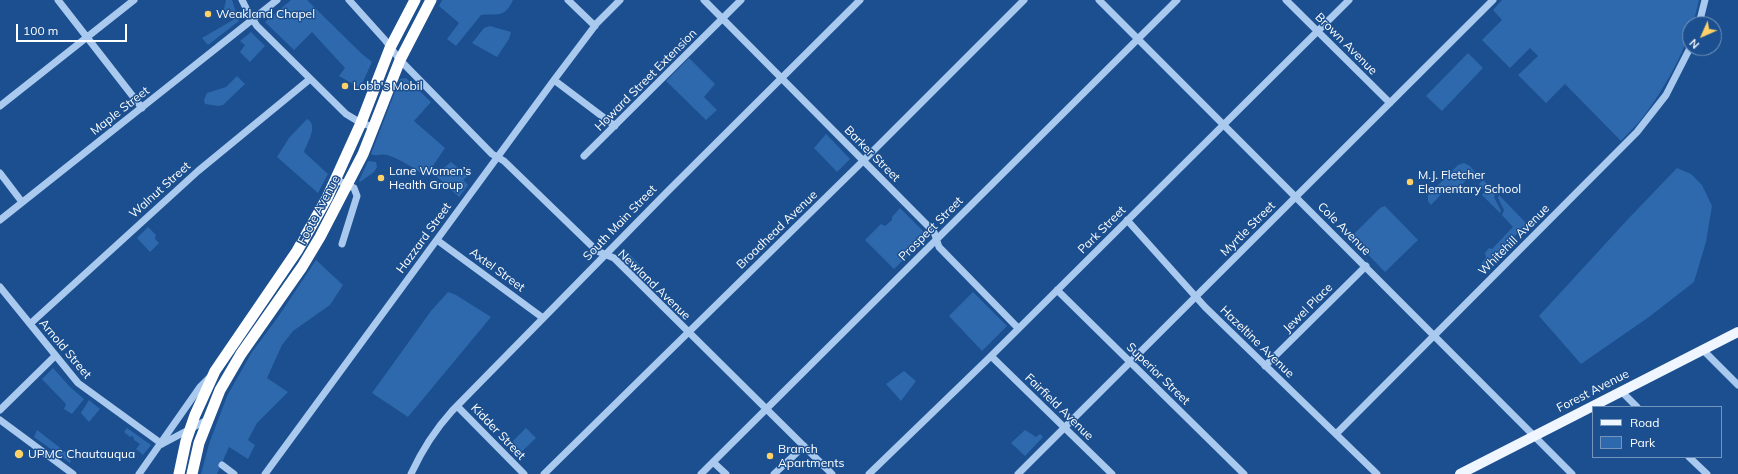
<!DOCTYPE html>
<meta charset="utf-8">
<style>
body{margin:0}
#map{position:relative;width:1738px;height:474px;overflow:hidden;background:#1b4f8f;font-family:Mulish,sans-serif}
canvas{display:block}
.legend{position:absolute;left:1592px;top:406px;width:130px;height:52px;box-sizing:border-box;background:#1b4f8f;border:1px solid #7695bc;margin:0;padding:5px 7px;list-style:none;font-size:12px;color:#fff}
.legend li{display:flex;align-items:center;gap:8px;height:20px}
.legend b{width:20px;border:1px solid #7695bc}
.north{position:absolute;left:1682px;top:16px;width:40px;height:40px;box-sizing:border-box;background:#1b4f8f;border:1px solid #7695bc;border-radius:50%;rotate:225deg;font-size:11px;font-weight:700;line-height:16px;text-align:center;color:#fff}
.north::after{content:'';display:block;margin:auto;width:14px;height:18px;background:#ffd166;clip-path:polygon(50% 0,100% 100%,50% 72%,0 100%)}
.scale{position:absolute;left:16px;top:24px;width:111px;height:18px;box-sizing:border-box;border:2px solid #fff;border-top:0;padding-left:5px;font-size:12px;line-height:14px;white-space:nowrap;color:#fff;-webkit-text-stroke:3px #1b4f8f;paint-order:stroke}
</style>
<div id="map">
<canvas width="1738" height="474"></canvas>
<ul class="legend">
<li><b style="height:5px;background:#f0f6ff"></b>Road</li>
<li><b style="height:11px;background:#2e69ad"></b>Park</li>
</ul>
<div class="north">N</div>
<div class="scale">100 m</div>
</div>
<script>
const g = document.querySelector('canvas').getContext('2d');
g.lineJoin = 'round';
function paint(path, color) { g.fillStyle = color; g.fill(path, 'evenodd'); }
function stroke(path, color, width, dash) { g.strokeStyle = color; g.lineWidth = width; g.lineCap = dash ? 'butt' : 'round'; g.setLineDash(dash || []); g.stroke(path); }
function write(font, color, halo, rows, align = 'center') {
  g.font = font + ' Mulish,sans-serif'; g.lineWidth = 3; g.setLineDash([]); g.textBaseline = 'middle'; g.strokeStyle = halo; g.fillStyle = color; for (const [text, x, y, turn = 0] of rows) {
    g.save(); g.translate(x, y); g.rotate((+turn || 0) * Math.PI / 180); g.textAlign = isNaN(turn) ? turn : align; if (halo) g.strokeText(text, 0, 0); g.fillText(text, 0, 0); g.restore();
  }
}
const green = new Path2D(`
 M 226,0 L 232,0 L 239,21 L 208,45 L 202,38 L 233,20 L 224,9 Z
 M 291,0 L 307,0 L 362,54 L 372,62 L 360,88 L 339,76 L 345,68 L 312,32 L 294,50 L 265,22 Z
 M 442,0 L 513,0 C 504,19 498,13 481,15 L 456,46 L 447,39 L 459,23 L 439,6 Z
 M 1502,0 L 1699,0 L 1693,24 L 1690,24 C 1690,47 1655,103 1640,121 C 1634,128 1627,134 1621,141 L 1565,84 L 1546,103 L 1518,75 L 1538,56 L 1530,48 L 1510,68 L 1482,40 L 1502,20 L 1493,10 Z
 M 490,26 L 511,32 L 509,39 L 497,57 L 472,43 L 484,28 Z
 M 251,32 L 265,46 L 250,62 L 240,52 L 245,45 L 240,41 Z
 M 1468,53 L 1483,68 L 1442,111 L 1426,96 Z
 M 689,58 L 715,84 L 704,97 L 717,110 L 706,120 L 666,81 Z
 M 237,76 L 245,84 L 223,105 L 218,106 L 205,104 L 204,100 L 207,93 L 226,87 Z
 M 406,78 L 431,102 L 414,121 L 445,148 L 426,176 C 414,169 401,159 387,155 C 381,153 376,157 371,154 L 400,79 Z
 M 307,119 C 319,125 307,143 304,152 L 328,174 L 318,193 L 277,157 L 289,138 Z
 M 826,134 L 850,159 L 837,172 L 814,148 Z
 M 368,161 L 376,162 L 377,167 L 374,172 L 360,182 L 359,181 Z
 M 451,162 L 468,176 L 463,180 L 468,185 L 459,197 L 435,175 Z
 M 1464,163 L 1470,166 L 1479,177 L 1474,181 L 1470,176 L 1454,193 L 1448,187 L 1431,205 L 1428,201 L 1428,195 L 1458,165 Z
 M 1677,168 L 1691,174 L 1702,185 L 1712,206 L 1706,242 L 1694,282 L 1649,317 L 1581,364 L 1539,316 L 1629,218 Z
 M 1483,180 L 1496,193 L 1494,197 L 1501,211 L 1500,213 L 1482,195 L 1485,191 L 1479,184 Z
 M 1499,195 L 1527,224 L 1481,269 L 1480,266 L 1486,257 L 1485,253 L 1489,248 L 1492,249 L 1513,227 L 1502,215 L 1504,210 L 1498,198 Z
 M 1385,206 L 1418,240 L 1385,272 L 1351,237 L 1380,208 Z
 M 900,208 L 928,236 L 894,269 L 865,240 L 881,224 L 885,226 L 892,220 L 892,217 Z
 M 148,227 L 156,235 L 155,239 L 159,243 L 150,252 L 137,238 Z
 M 623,248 L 640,265 L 635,271 L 618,254 Z
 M 316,260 L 343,285 L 330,305 L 293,331 L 282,345 L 267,378 L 288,392 L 257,423 L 248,440 L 255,445 L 248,459 L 229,447 L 217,474 L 201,474 L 209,444 L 227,396 L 252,352 L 278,317 Z
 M 448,292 L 456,295 L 491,317 L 408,417 L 372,393 L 431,311 Z
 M 973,292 L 1007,326 L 982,351 L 949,316 Z
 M 53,368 L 70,387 L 84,399 L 72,414 L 64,409 L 66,404 L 42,379 Z
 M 904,371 L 916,381 L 901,401 L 886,384 Z
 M 89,400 L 100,409 L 89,422 L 81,413 Z
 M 127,428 L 151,445 L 143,455 L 136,449 L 140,444 L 134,440 L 133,436 L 130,437 L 124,432 Z
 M 526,428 L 536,438 L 517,456 L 508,446 Z
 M 37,430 L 68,454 L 67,457 L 71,461 L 70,463 L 34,437 Z
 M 1025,430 L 1036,437 L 1040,434 L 1043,437 L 1025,456 L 1011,443 Z`);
const minor = new Path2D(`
 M 58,0 L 142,108
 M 242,0 L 249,14 L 257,26 L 346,114 L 361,123 L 374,127
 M 349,0 L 385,40 L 400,60 L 492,154 L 504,161 L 597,251 L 614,258 L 832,474
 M 568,0 L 595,26
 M 704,0 L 934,232 L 939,247 L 1018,328
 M 1099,0 L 1572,474
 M 1286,0 L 1390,103
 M 1699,24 L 1705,0
 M 554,80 L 615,126
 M 0,106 L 134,0
 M 584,156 L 741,0
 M 0,173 L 22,202
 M 337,180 L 354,188 L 357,196 L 342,244
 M 0,220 L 277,0
 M 1127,220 L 1205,307 L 1377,474
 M 437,240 L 543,318
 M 0,287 L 78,383 L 162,444
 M 1057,290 L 1244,474
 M 30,324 L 198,171 L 310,79
 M 1703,350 L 1738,385
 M 991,356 L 1112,474
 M 1265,366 L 1366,266
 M 1621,391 L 1637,407
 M 457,406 L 524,474
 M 0,410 L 55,356
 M 0,420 L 73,474
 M 1336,434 L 1637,132 L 1666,95 L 1690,48
 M 162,444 L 207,420
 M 1689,457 L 1707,474
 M 713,462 L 726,474
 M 222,465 L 234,474
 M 139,474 L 200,387 L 210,377
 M 265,474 L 554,80 L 597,23 L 620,0
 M 411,474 C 422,450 434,431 452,411 L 666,193 L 860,0
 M 544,474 L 863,161 L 1024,0
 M 701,474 L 1177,0
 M 774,474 L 804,446
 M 869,474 L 988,359 L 1349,0
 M 1018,474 L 1493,0`);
const major = new Path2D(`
 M 1460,474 L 1738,332`);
const highway = new Path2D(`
 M 179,474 L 186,441 L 195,415 L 215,371 L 297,251 L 327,198 L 361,123 L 390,48 L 415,0
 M 192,474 L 199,443 L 220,390 L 241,354 L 302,267 L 320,237 L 363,154 L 400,60 L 431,0`);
const markers = [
 [208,14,4,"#ffd166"],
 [345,86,4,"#ffd166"],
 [381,178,4,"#ffd166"],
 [1410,182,4,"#ffd166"],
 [19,454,5,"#ffd166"],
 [770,456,4,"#ffd166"]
];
const poiNames = [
 ["Weakland Chapel",216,14],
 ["Lobb's Mobil",353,86],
 ["Lane Women’s",389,171],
 ["Health Group",389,185],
 ["M.J. Fletcher",1418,175],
 ["Elementary School",1418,189],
 ["Branch",778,449],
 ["Apartments",778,463],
 ["UPMC Chautauqua",28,454]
];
const streetNames = [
 ["Brown Avenue",1346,44,45],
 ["Howard Street Extension",646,80,-45],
 ["Maple Street",120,111,-38],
 ["Barker Street",872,154,45],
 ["Walnut Street",160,190,-42],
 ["Foote Avenue",319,210,-62],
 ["South Main Street",620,223,-46],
 ["Prospect Street",931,229,-45],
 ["Myrtle Street",1248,229,-45],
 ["Cole Avenue",1344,229,45],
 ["Broadhead Avenue",777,230,-44],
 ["Park Street",1102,230,-45],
 ["Hazzard Street",424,238,-54],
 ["Whitehill Avenue",1514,240,-45],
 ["Axtel Street",497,270,36],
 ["Newland Avenue",654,285,44],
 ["Jewel Place",1308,308,-45],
 ["Hazeltine Avenue",1257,342,44],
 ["Arnold Street",65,349,50],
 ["Superior Street",1158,374,44],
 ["Forest Avenue",1593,391,-27],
 ["Fairfield Avenue",1059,407,44],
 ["Kidder Street",498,432,46]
];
paint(green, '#2e69ad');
stroke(minor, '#a9c9ee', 7);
stroke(major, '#f0f6ff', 10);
stroke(highway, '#fff', 11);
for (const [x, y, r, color] of markers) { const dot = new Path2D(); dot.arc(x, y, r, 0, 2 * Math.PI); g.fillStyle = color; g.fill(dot); stroke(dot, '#1b4f8f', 1.5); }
write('12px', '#fff', '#1b4f8f', poiNames, 'left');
write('12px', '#fff', '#1b4f8f', streetNames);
</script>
